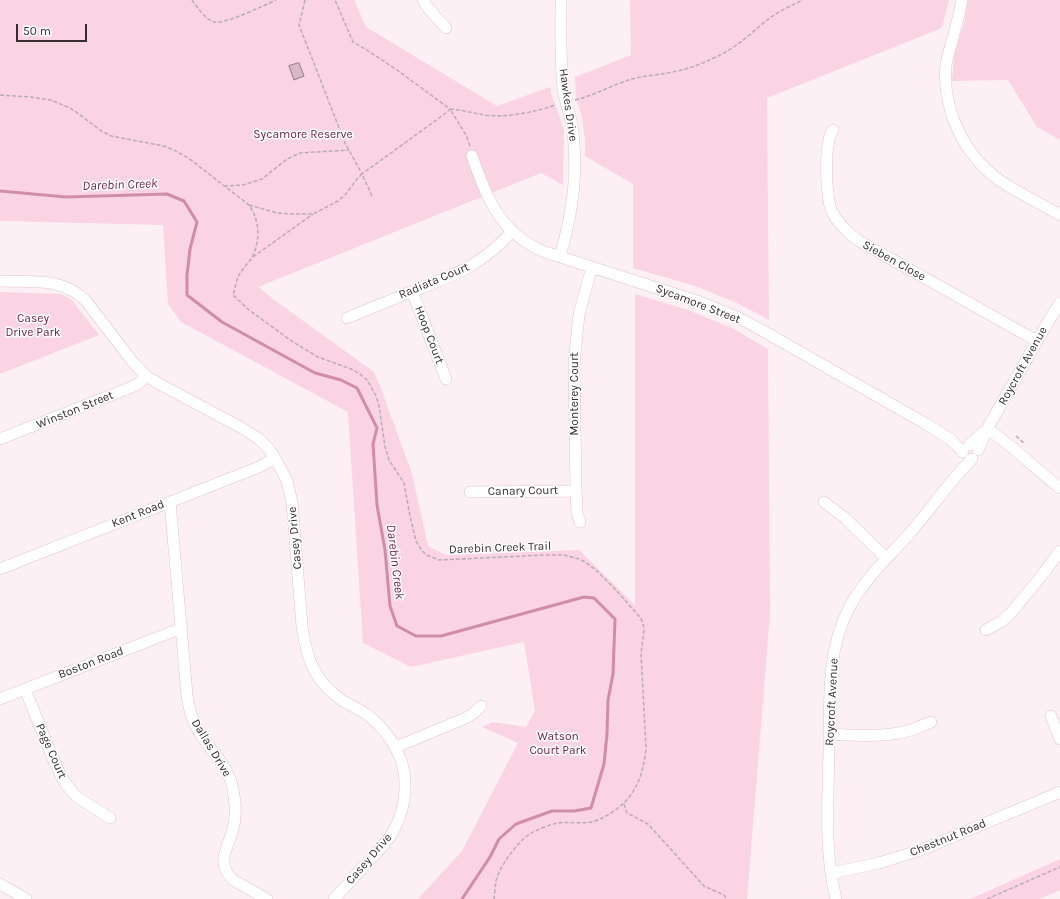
<!DOCTYPE html>
<style>
body{margin:0}
#map{position:relative;width:1060px;height:899px;overflow:hidden;background:#fdf0f5;font-family:Karla,sans-serif}
canvas{display:block}
.scale{position:absolute;left:16px;top:24px;width:71px;height:18px;box-sizing:border-box;border:2px solid #372c30;border-top:0;padding-left:5px;font-size:12px;line-height:14px;white-space:nowrap;color:#372c30;-webkit-text-stroke:3px #fff;paint-order:stroke}
</style>
<div id="map">
<canvas width="1060" height="899"></canvas>
<div class="scale">50 m</div>
</div>
<script>
const g = document.querySelector('canvas').getContext('2d');
g.lineJoin = 'round';
function paint(path, color) { g.fillStyle = color; g.fill(path, 'evenodd'); }
function stroke(path, color, width, dash) { g.strokeStyle = color; g.lineWidth = width; g.lineCap = dash ? 'butt' : 'round'; g.setLineDash(dash || []); g.stroke(path); }
function write(font, color, halo, rows, align = 'center') {
  g.font = font + ' Karla,sans-serif'; g.lineWidth = 3; g.setLineDash([]); g.textBaseline = 'middle'; g.strokeStyle = halo; g.fillStyle = color; for (const [text, x, y, turn = 0] of rows) {
    g.save(); g.translate(x, y); g.rotate((+turn || 0) * Math.PI / 180); g.textAlign = isNaN(turn) ? turn : align; if (halo) g.strokeText(text, 0, 0); g.fillText(text, 0, 0); g.restore();
  }
}
const green = new Path2D(`
 M 0,0 L 354,0 L 366,27 L 497,106 L 550,87 L 552,96 L 564,130 L 563,185 L 541,173 L 258,287 L 273,299 L 374,372 L 383,394 L 412,474 L 428,546 L 446,555 L 579,550 L 635,605 L 635,294 L 688,310 L 732,328 L 768,349 L 770,614 L 747,899 L 418,899 L 462,851 L 518,743 L 482,727 L 492,722 L 526,727 L 535,711 L 524,642 L 411,667 L 363,643 L 348,412 L 181,322 L 168,304 L 163,225 L 0,221 Z
 M 630,0 L 949,0 L 942,28 L 767,98 L 769,320 L 737,303 L 695,286 L 633,268 L 633,184 L 585,156 L 585,140 L 582,117 L 576,97 L 575,77 L 631,55 Z
 M 968,0 L 1060,0 L 1060,140 L 1037,127 L 1008,80 L 952,81 L 954,54 L 964,24 Z
 M 0,292 L 61,294 L 71,299 L 99,335 L 0,374 Z
 M 1060,859 L 1060,890 L 1039,899 L 970,899 Z`);
const stream = new Path2D(`
 M 0,191 L 66,197 L 167,194 L 184,201 L 197,222 L 190,249 L 187,275 L 187,295 L 222,322 L 315,373 L 341,380 L 357,388 L 377,428 L 373,444 L 377,505 L 385,550 L 390,606 L 397,626 L 416,636 L 441,636 L 584,597 L 594,598 L 615,619 L 613,674 L 608,700 L 607,734 L 604,764 L 591,808 L 574,811 L 552,811 L 516,824 L 499,839 L 490,857 L 462,899`);
const building = new Path2D(`
 M 299,63 L 304,76 L 294,80 L 289,66 Z`);
const path = new Path2D(`
 M 192,0 C 197,7 205,19 214,22 C 224,25 265,5 276,0
 M 305,0 L 299,25 L 345,143 L 362,174 L 446,113 L 450,109 L 397,70 L 367,50 L 353,42 L 335,0
 M 0,95 L 30,97 L 51,100 L 70,108 L 79,114 L 100,130 L 111,136 L 164,146 C 174,150 182,154 191,160 L 249,205 C 260,221 261,242 251,259 C 247,265 241,270 238,277 C 236,282 235,289 233,295 L 249,310 L 293,342 L 318,357 L 351,369 L 360,374 L 367,380 L 371,387 L 376,396 L 379,406 L 385,447 L 389,460 L 404,483 L 410,516 L 416,541 L 422,551 L 427,555 L 439,560 L 545,555 L 564,555 L 579,559 L 585,562 L 596,570 L 615,589 L 629,605 L 640,617 L 643,623 L 644,630 L 641,654 L 646,748 C 643,776 636,797 611,813 C 606,816 601,819 595,821 C 583,825 571,821 558,823 C 549,825 538,829 530,834 C 518,841 499,867 496,881 C 495,886 495,893 494,899
 M 575,100 C 595,95 612,85 632,79 C 647,75 662,75 677,71 C 692,68 706,62 720,55 C 737,47 751,33 766,21 C 777,12 790,6 803,0
 M 470,146 L 466,135 L 450,109 C 462,110 473,113 484,115 C 509,118 533,112 556,105
 M 224,186 L 243,185 L 262,179 L 287,159 L 300,153 L 349,150
 M 249,205 L 277,213 L 294,214 L 313,214 L 338,201 L 346,194 L 357,179 L 362,174 L 372,196
 M 253,257 L 313,214
 M 1016,436 L 1024,443
 M 624,804 L 627,813 L 648,824 L 704,886 L 724,895 L 727,899
 M 987,899 L 1060,867`);
const minor = new Path2D(`
 M 423,0 L 428,8 L 446,28
 M 962,0 C 960,10 958,20 955,30 C 952,42 948,53 946,65 C 942,109 964,155 999,180 C 1018,193 1040,203 1060,215
 M 833,130 C 831,133 829,137 829,141 C 825,156 826,198 832,212 C 838,224 848,233 859,241 L 1037,341
 M 472,156 C 487,198 500,234 545,252 L 700,302 L 737,317 L 758,328 L 926,424 L 950,439 L 963,452
 M 560,256 C 572,216 578,175 573,133 C 572,118 565,104 563,88 C 560,59 561,29 561,0
 M 0,281 C 31,282 63,277 86,301 L 132,361 L 146,376 L 163,386 L 242,428 L 259,439 L 268,448 L 275,458 L 287,481 L 292,502 L 302,626 C 307,660 314,681 343,701 C 352,706 361,710 369,716 C 385,729 395,743 402,763 C 409,788 404,816 389,838 C 383,847 374,855 367,863 C 356,875 345,887 334,899
 M 412,291 L 446,379
 M 347,318 C 369,309 391,300 413,291 C 453,276 483,265 512,231
 M 987,429 C 1014,446 1035,469 1060,488
 M 0,439 L 132,387 L 139,383 L 146,376
 M 969,445 L 984,432
 M 978,450 L 987,429 L 1049,320 L 1060,303
 M 470,492 L 576,491
 M 170,502 L 187,695 C 189,707 191,719 198,730 C 212,754 231,766 234,796 C 236,807 236,818 233,829 C 228,848 215,863 233,880 L 267,899
 M 824,502 L 845,518 L 886,558
 M 580,522 L 577,513 L 576,491 L 574,364 L 579,314 L 592,267
 M 0,569 L 259,467 L 275,458
 M 986,630 L 1002,621 L 1010,614 L 1043,574 L 1060,551
 M 25,689 L 54,761 L 62,778 L 68,787 L 77,797 L 110,818
 M 0,699 L 182,628
 M 1051,716 L 1060,739
 M 829,734 C 852,735 877,737 898,733 C 910,732 920,726 931,722
 M 396,747 L 466,718 L 475,712 L 481,706
 M 831,873 L 879,863 L 921,850 L 1060,792
 M 0,884 L 26,899
 M 836,899 C 824,851 828,801 829,751 C 830,703 826,652 849,608 C 864,579 888,558 910,533 C 931,509 949,482 972,459`);
const streetNames = [
 ["Hawkes Drive",568,105,82],
 ["Sieben Close",894,261,29],
 ["Radiata Court",434,281,-23],
 ["Sycamore Street",698,304,21],
 ["Hoop Court",429,335,69],
 ["Roycroft Avenue",1023,366,-61],
 ["Monterey Court",575,394,-90],
 ["Winston Street",75,410,-22],
 ["Canary Court",523,491,-1],
 ["Kent Road",138,514,-22],
 ["Casey Drive",295,538,-95],
 ["Darebin Creek Trail",500,548,-2],
 ["Boston Road",91,663,-21],
 ["Roycroft Avenue",832,702,-87],
 ["Dallas Drive",211,748,59],
 ["Page Court",51,751,66],
 ["Chestnut Road",948,838,-22],
 ["Casey Drive",369,859,-49]
];
const parkNames = [
 ["Sycamore Reserve",303,135],
 ["Casey",33,319],
 ["Drive Park",33,333],
 ["Watson",558,737],
 ["Court Park",558,751]
];
const waterNames = [
 ["Darebin Creek",120,185,-2],
 ["Darebin Creek",395,562,83]
];
paint(green, '#fad4e2');
stroke(stream, '#d08da8', 3);
paint(building, '#d8bac6');
stroke(building, '#977b85', 1);
stroke(minor, '#e1c3ce', 12);
stroke(path, '#baadb2', 1.5, [4, 2]);
stroke(minor, '#fff', 11);
write('12px', '#372c30', '#fff', streetNames);
write('12px', '#6f2147', '#fff', parkNames);
write('italic 13px', '#74254c', '#fff', waterNames);
</script>
